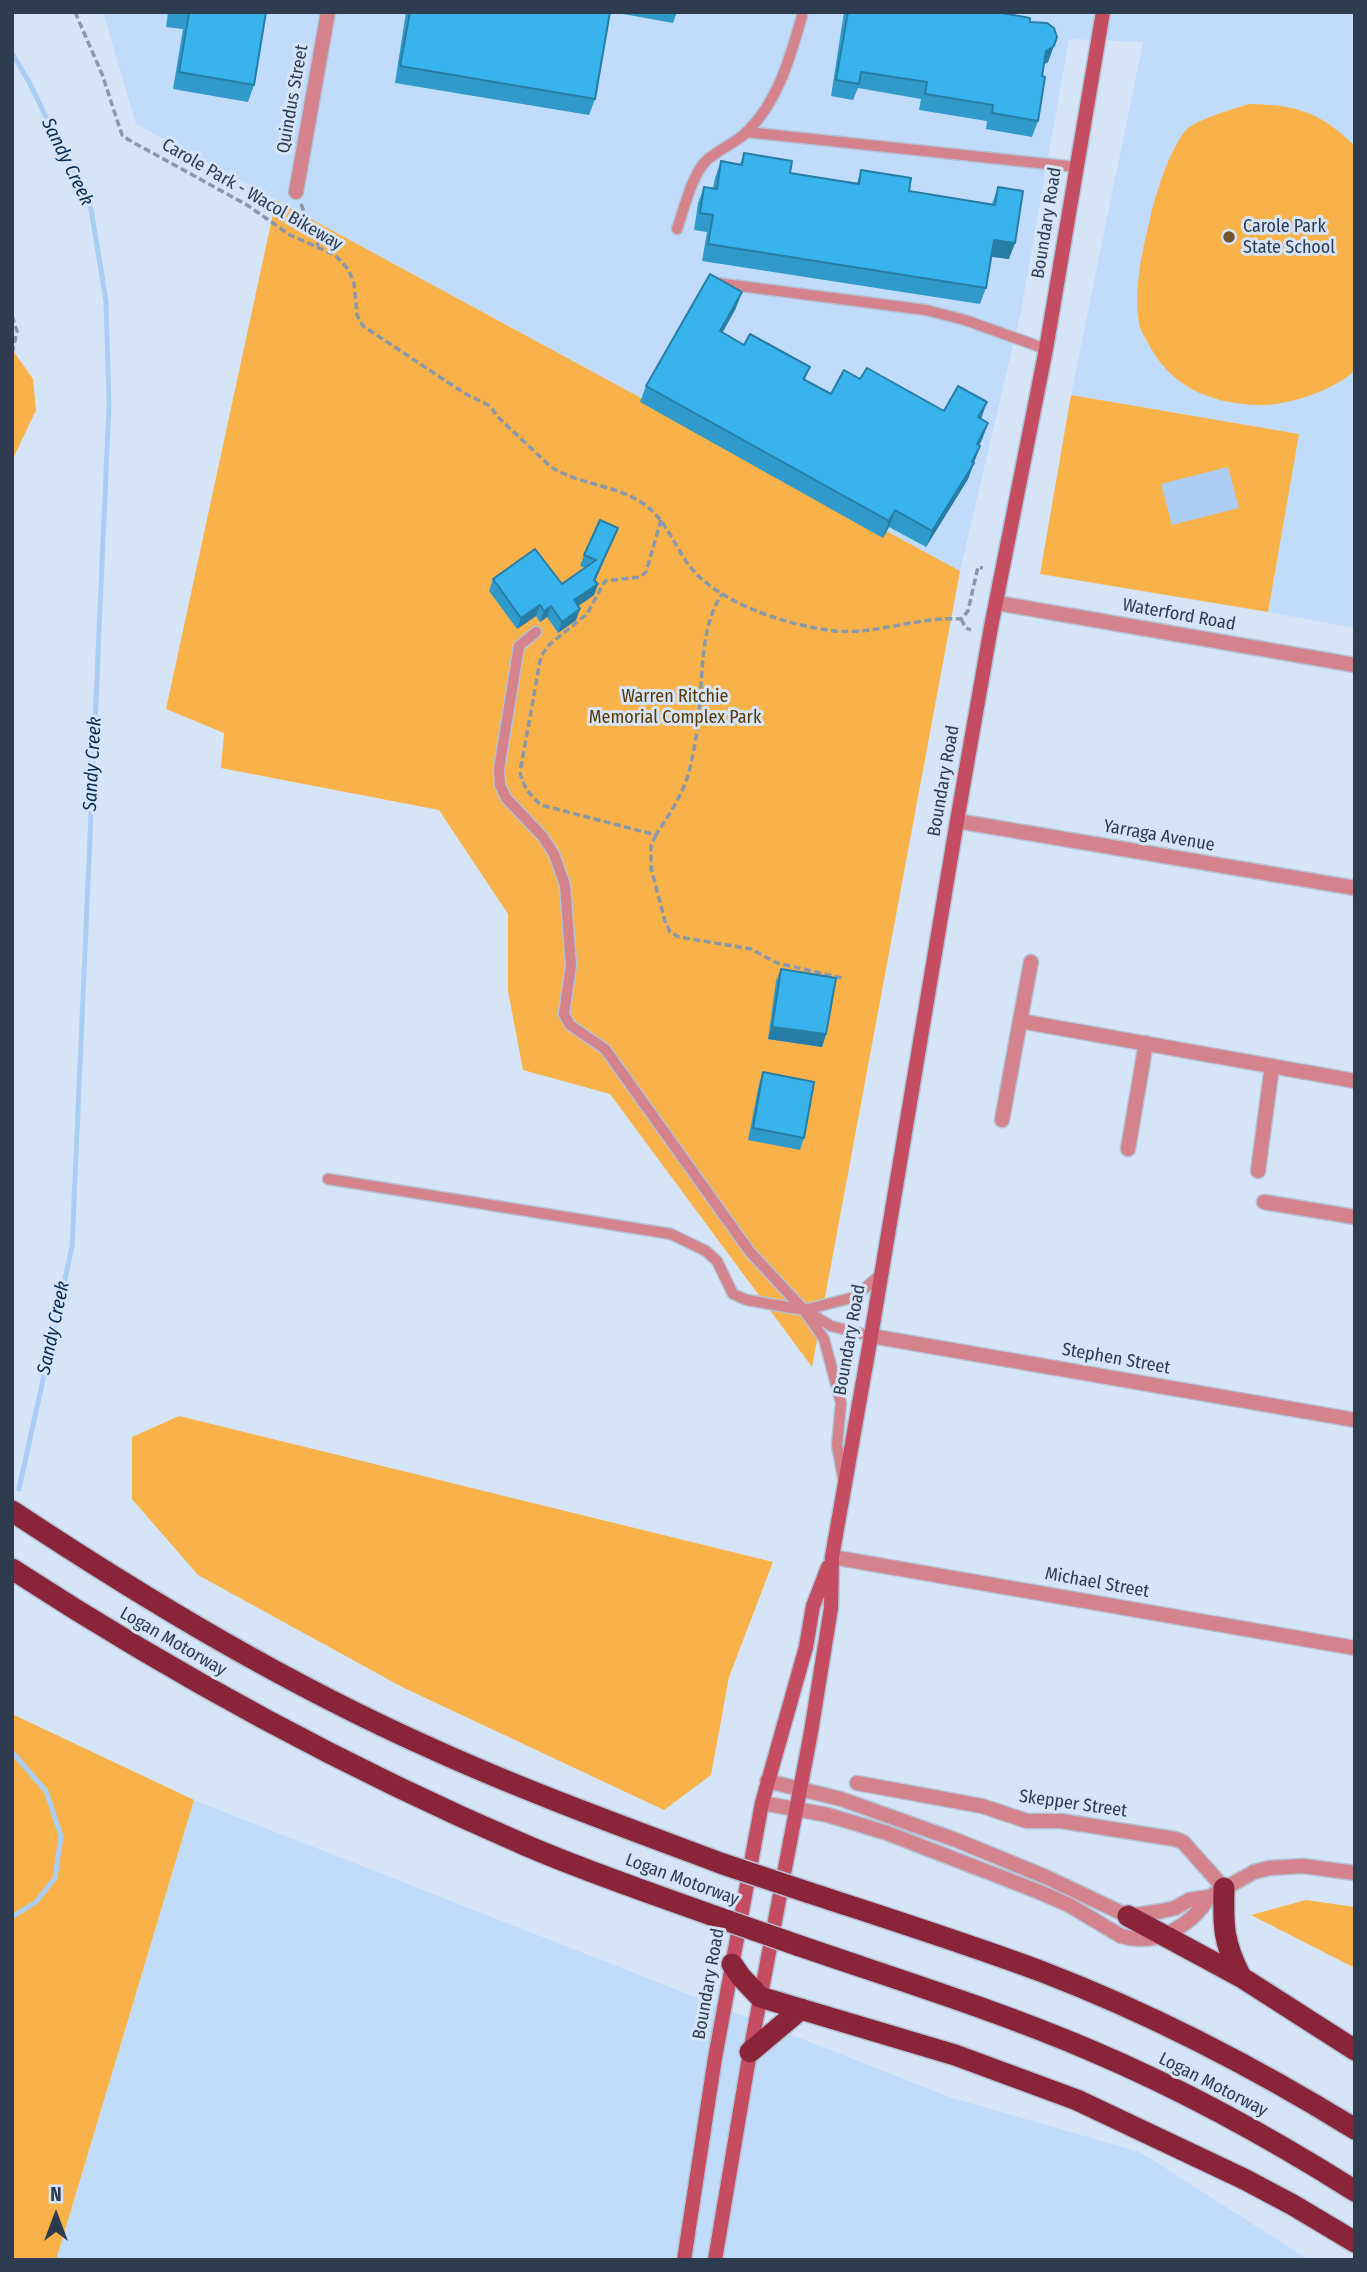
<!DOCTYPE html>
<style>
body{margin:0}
#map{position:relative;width:1367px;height:2272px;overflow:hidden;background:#d5e4f7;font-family:"Fira Sans Condensed",sans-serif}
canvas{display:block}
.frame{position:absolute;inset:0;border:14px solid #2d3c4f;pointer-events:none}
.north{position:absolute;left:21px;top:2181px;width:70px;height:70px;-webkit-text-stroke:5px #d5e4f7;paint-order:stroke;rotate:0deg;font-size:19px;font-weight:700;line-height:28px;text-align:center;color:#2d3c4f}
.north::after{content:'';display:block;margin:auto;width:24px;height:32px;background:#2d3c4f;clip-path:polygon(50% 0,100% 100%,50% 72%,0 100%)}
</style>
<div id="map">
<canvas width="1367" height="2272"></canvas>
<div class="frame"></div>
<div class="north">N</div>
</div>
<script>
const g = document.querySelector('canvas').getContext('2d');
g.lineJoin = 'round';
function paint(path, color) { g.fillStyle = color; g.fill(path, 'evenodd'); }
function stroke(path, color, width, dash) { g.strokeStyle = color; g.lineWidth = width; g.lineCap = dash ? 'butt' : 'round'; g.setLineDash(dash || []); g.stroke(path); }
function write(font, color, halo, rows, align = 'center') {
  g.font = font + ' "Fira Sans Condensed",sans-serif'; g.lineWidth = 6; g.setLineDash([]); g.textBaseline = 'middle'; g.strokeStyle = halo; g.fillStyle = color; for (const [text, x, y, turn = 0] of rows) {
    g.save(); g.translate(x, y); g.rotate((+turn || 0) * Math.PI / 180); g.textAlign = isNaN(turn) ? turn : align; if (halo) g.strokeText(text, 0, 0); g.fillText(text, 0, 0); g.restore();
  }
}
const built = new Path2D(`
 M 103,12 L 1355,12 L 1355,628 L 1268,612 L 1298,434 L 1071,395 L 1143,42 L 1069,39 L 1021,311 L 960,571 L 136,124 Z
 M 194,1800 L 952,2098 L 1140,2152 L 1309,2260 L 56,2260 Z`);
const green = new Path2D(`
 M 1250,104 C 1297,105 1320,112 1355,146 L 1355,370 C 1336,390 1284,407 1257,405 C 1209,403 1171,387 1148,343 C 1145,337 1140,330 1139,323 C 1134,291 1141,255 1149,223 C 1155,196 1168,152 1186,130 C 1195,120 1236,108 1250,104 Z
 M 276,200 L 960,571 L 812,1367 L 610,1094 L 523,1070 L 508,991 L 508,914 L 439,810 L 221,768 L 224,733 L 166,709 Z
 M 12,349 L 33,379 L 36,410 L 12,461 Z
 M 1071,395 L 1299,434 L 1268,612 L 1040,574 Z
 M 179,1416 L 773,1562 L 729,1677 L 711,1775 L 664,1810 L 402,1687 L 198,1575 L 132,1499 L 132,1437 Z
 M 12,1714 L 194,1800 L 56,2260 L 12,2260 Z
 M 1306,1900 L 1355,1907 L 1355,1968 L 1251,1915 Z`);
const water = new Path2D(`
 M 1228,467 L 1239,508 L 1172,525 L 1161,484 Z`);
const stream = new Path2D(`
 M 12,53 L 30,84 L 91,209 L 106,301 L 109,404 L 72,1247 L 19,1489
 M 12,1752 L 46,1791 L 61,1836 L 55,1878 L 36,1902 L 12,1917`);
const path = new Path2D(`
 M 75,12 L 102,74 L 122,135 L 129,140 L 247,205 L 290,235 L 335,255 L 348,269 L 354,283 L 357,315 L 363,326 L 464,393 L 490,406 L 499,418 L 551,467 C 580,485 617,485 644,504 C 665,519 674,544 688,564 C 716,603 789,626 835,631 C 877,635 919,616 961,619 L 968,611 L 978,567 L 983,568
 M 301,204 L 318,246
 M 12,316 L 17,331 L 12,354
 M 661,520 L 646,572 L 640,577 L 605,581 L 587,614 L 550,644 L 541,656 L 520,772 C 523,787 530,795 541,805 L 656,835 C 671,811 686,791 691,763 C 696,742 699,720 700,698 C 703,664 702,624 722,594
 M 961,619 L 966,628 L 971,630
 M 656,835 L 651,845 L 651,868 L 665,921 L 670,932 L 679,937 L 751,949 L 777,963 L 842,978`);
const service = new Path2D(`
 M 746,132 L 1076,167
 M 677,229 C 684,209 692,174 707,160 C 719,149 736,143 747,132 C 779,100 790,57 802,16
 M 717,283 L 926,310 L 965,320 L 1046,349
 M 536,632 L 519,646 L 499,769 L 500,785 L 506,798 L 543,837 L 554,854 L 565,885 L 571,965 L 564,1014 L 570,1025 L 605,1049 L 750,1252 L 804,1310 L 824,1339 L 841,1403 L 837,1445 L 843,1478
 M 328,1179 L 671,1234 L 706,1251 L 717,1261 L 733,1294 L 747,1300 L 804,1310 L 831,1326 L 871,1336
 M 804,1310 L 855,1297 L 881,1274`);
const minor = new Path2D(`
 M 296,192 L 328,12
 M 957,821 L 1355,888
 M 1020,1021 L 1031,962
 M 1002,1120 L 1020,1021 L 1355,1081
 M 1128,1149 L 1146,1043
 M 1258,1171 L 1272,1066
 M 1264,1202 L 1355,1217
 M 871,1336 L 1355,1420
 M 832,1557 L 1355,1648
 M 767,1781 L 841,1799 L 956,1840 L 1046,1877 L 1128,1916 L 1162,1911 L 1175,1908 L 1189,1900 L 1209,1897 L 1254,1872 L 1269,1868 L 1303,1866 L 1355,1873
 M 857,1783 L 982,1806 L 1027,1821 L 1061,1821 L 1175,1839 L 1183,1842 L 1224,1888
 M 762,1803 L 828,1815 L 887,1833 L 1037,1891 L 1069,1905 L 1121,1936 C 1156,1947 1191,1926 1209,1897`);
const tertiary = new Path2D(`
 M 997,603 L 1355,665`);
const secondary = new Path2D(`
 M 684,2260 L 715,2058 L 762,1803 L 806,1647 L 813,1606 L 828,1567
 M 715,2260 L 750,2052 L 811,1732 L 831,1608 L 832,1557 L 871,1336 L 957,821 L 991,627 L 1046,349 L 1103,12`);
const motorway = new Path2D(`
 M 12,1511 C 148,1601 288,1685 437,1751 C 530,1793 627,1828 723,1864
 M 12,1569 C 175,1675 346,1768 525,1845 C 587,1872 651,1893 714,1916
 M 1224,1888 C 1223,1926 1223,1942 1241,1977
 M 807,1892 C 886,1918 965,1943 1043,1972 C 1152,2014 1256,2068 1355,2129
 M 1128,1916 L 1241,1977 L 1355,2050
 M 797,1945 C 896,1979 996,2010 1092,2051 C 1184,2090 1271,2138 1355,2191
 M 732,1964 L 741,1977 L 760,1997 L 955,2055 L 1077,2100 L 1244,2179 L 1293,2205 L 1355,2242
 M 750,2052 L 801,2009`);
const motorwayBridge = new Path2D(`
 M 723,1864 L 807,1892
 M 714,1916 L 797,1945`);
const wall = new Path2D(`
 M 168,12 L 266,12 L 254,85 L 248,102 L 173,89 L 183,29 L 166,27 Z
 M 406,12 L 610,12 L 595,99 L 589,115 L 395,83 Z
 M 612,12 L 677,12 L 673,23 Z
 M 844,12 L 997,12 L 1030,22 L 1057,37 L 1048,62 L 1044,64 L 1038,121 L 1032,137 L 986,129 L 987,121 L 919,110 L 921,99 L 858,88 L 853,100 L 831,96 Z
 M 744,153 L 790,173 L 857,183 L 861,170 L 909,191 L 992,204 L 998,187 L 1009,259 L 991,257 L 986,288 L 980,304 L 702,261 L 707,232 L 694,230 L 698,203 L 704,187 L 713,188 L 715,178 L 721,161 L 740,164 Z
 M 736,308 L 722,333 L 744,345 L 810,367 L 805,380 L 831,394 L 860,379 L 944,411 L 981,419 L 988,423 L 979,445 L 980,446 L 968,479 L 926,547 L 889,527 L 883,538 L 640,402 L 646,386 Z
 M 618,528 L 595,581 L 598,584 L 594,595 L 578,606 L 580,609 L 576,620 L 558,633 L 547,617 L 540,622 L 536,616 L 517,629 L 489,591 L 493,579 L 562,584 L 585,568 L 580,566 L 584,555 Z
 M 781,969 L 826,1034 L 822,1047 L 768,1039 L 776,981 Z
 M 763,1072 L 804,1138 L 800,1150 L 748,1140 L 759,1084 Z`);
const shadedWall = new Path2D(`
 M 1057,37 L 1048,62 L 1040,67 L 1046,51 Z
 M 994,240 L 1015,243 L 1009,259 L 988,256 Z
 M 742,292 L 736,308 L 714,348 L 720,331 Z
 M 987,402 L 981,419 L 978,417 Z
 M 988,423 L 982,440 L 971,460 L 977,444 Z
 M 980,446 L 968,479 L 926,547 L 932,531 Z
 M 895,510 L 889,527 L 883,538 L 889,521 Z
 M 618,528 L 592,588 L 598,584 L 594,595 L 570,612 L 574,600 L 594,580 Z
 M 540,605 L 536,616 L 517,629 L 521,618 Z
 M 551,606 L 547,617 L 540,622 L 544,611 Z
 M 580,609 L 576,620 L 558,633 L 562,622 Z
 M 772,1027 L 826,1034 L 822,1047 L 768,1039 Z`);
const building = new Path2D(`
 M 186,12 L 266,12 L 254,85 L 179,72 L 189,13 Z
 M 410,12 L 610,12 L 595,99 L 400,66 Z
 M 848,12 L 997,12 L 1030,18 L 1030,22 L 1047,23 L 1054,28 L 1057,37 L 1054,46 L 1046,51 L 1042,76 L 1045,77 L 1038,121 L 992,113 L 993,105 L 925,94 L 927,82 L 861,72 L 859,84 L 836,80 Z
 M 744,153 L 792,161 L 790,173 L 859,184 L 861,170 L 911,178 L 909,191 L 995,205 L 998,187 L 1023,191 L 1015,243 L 994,240 L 986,288 L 708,244 L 713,215 L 700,213 L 704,187 L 717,189 L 721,161 L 742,165 Z
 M 710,274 L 742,292 L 720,331 L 744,345 L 750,334 L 810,367 L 803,379 L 831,394 L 844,370 L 860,379 L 867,368 L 944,411 L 958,386 L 987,402 L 978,417 L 988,423 L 977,444 L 980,446 L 972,462 L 974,463 L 932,531 L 895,510 L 889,521 L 646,386 Z
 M 600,520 L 618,528 L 594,580 L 598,584 L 574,600 L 580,609 L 562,622 L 551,606 L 544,611 L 540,605 L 521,618 L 493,579 L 535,549 L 562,584 L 596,560 L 584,555 Z
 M 781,969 L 836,978 L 826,1034 L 772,1027 Z
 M 763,1072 L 814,1082 L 804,1138 L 753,1128 Z`);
const markers = [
 [1229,237,7,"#74552a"]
];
const streetNames = [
 ["Quindus Street",293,99,-80],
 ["Carole Park - Wacol Bikeway",252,195,30],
 ["Boundary Road",1047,223,-81],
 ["Waterford Road",1179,615,10],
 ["Boundary Road",944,781,-80],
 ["Yarraga Avenue",1159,836,10],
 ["Boundary Road",850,1340,-80],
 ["Stephen Street",1116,1359,10],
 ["Michael Street",1097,1583,10],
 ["Logan Motorway",173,1642,30],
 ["Skepper Street",1073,1804,8],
 ["Logan Motorway",682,1880,20],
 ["Boundary Road",709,1984,-80],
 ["Logan Motorway",1213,2085,27]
];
const poiNames = [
 ["Carole Park",1243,227],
 ["State School",1243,248]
];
const parkNames = [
 ["Warren Ritchie",675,697],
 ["Memorial Complex Park",675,718]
];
const waterNames = [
 ["Sandy Creek",67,162,64],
 ["Sandy Creek",93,764,-87],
 ["Sandy Creek",54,1328,-78]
];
paint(built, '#c1dcfb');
paint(green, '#f9b249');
paint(water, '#abcdf4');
stroke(stream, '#abcdf4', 5);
stroke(service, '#b3c2d5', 13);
stroke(minor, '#b3c2d5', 17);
stroke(tertiary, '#b3c2d5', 17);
stroke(secondary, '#b3c2d5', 17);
stroke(motorway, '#b3c2d5', 24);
stroke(path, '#8998ab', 3.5, [7, 3.5]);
stroke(service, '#d4828b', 10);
stroke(minor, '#d4828b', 14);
stroke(tertiary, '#d4828b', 14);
stroke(secondary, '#c54d61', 14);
stroke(motorway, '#8a2539', 21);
stroke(motorwayBridge, '#b3c2d5', 24, []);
stroke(motorwayBridge, '#8a2539', 21);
paint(wall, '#309acb');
paint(shadedWall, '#277da5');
paint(building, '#38b3ec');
stroke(building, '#277da5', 2);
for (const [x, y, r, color] of markers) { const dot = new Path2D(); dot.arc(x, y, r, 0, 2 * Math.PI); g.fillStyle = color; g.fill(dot); stroke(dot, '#d5e4f7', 2.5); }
write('18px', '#2d3c4f', '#d5e4f7', streetNames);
write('18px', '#2d3c4f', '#d5e4f7', poiNames, 'left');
write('18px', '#5a3902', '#d5e4f7', parkNames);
write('italic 19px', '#072b50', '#d5e4f7', waterNames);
</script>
